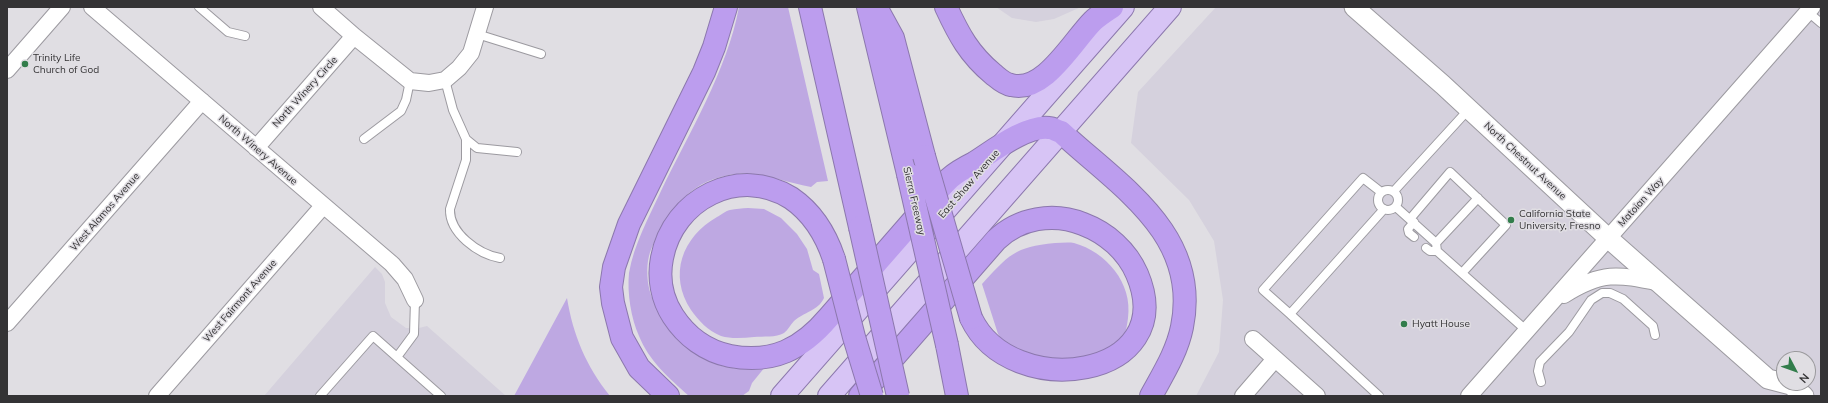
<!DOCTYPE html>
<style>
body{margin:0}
#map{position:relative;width:1828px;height:403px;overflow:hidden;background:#e0dee3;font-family:Mulish,sans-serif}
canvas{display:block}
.frame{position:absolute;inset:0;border:8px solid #343335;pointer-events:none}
.north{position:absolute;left:1776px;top:351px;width:40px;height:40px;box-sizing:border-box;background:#e0dee3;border:1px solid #9b9a9d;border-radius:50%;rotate:131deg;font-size:11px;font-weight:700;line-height:16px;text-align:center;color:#343335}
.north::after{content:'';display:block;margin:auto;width:14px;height:18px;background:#327d4b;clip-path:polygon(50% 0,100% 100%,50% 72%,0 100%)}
</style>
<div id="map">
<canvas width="1828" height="403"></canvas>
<div class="frame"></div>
<div class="north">N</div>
</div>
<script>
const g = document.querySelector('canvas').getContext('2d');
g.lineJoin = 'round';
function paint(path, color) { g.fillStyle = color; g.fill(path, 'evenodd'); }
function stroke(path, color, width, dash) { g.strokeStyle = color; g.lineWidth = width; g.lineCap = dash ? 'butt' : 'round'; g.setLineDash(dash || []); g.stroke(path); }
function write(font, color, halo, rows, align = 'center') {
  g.font = font + ' Mulish,sans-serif'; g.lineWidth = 3; g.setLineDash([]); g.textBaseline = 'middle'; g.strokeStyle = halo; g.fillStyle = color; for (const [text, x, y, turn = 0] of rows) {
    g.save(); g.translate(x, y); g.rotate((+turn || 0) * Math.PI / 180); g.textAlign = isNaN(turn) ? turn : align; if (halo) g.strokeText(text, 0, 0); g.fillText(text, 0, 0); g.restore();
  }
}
const built = new Path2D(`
 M 996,7 L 1081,7 L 1054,19 L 1036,22 L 1012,18 Z
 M 1216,7 L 1821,7 L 1821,396 L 1196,396 L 1219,352 L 1223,300 L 1214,241 L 1189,200 L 1131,143 L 1138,92 ZM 1784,359 L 1808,359 L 1808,383 L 1784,383 Z
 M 375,267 L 382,274 L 385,282 L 385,303 L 391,317 L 406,328 L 419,328 L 427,326 L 506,396 L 264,396 Z`);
const green = new Path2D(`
 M 739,7 L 788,7 L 828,181 L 817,182 L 811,187 C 786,183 762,171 737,174 C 722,175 704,181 692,191 C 676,202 654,237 649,256 C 646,267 647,284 651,295 C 658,315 671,325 687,339 C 695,346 702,355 711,361 C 726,371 749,369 765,367 L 752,383 L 749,391 L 742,396 L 689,396 C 669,378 649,361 639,336 C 631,318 627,293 629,273 C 634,244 649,217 661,191 C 689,133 727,71 739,7 Z
 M 748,208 L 764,209 L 781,218 L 797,234 L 807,249 L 813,270 L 819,274 L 824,298 C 818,311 804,312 794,321 C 790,325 788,330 784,333 C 776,338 763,336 754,337 C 743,338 731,339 721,336 C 708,331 698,320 691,310 C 668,275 682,237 717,217 C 721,215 725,211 730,210 C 736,209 742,208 748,208 Z
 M 1055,243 C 1061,243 1068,242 1074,243 C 1106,252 1133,283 1128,318 C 1127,325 1126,335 1121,341 C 1116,349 1089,367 1080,374 L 1010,351 L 998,334 L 982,284 C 1009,255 1014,247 1055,243 Z
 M 567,298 C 573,335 586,366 610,396 L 514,396 Z`);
const service = new Path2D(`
 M 199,7 L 228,32 L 245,36
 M 1808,12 L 1821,23
 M 477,34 L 541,54
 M 445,80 L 453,110 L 466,139 L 466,160 L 450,209 C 449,233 478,254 500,258
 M 364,139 L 401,111 L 406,100 L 410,81
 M 466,139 L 477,148 L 517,152
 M1378 200a10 10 0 1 1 20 0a10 10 0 1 1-20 0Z
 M 1394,191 L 1469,109
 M 1396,207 L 1436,243 L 1437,251 L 1527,331
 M 1410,219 L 1450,172 L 1506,225 L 1462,273
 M 1414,222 L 1408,229 L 1409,233 L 1414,237
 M 1436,243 L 1478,198
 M 1426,248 L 1430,251 L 1437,251
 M 1290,314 L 1263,290 L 1363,178 L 1381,192
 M 397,357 L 414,334 L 415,300
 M 1541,382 L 1538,371 L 1540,362 L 1569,332 L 1591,300 L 1602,293 L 1610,293 L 1623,299 L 1653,326 L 1655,335
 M 320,396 L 373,336 L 441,396
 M 1379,396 L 1290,314 L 1384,209`);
const minor = new Path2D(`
 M 92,7 L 392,264 L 405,279 L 415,300
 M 321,7 L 354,36 L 410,81 L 429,83 L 445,80 L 459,68 L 471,53 L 485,7
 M 7,70 L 62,7
 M 256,148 L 354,36
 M 1564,295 C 1602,271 1617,274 1660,283
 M 7,323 L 202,101
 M 1253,339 L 1317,396
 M 157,396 L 323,206
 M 1243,396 L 1275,359
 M 1469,396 L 1812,7`);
const tertiary = new Path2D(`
 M 1354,7 L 1443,85 L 1608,238 L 1768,379 L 1791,385 L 1804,396`);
const primary = new Path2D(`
 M 782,396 L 1123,7
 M 829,396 L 1170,7`);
const motorway = new Path2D(`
 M 810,7 L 860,227
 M 868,7 L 908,174
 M 876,7 L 893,38 L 924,156
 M 946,7 C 959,35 969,54 993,74 C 998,78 1004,84 1011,85 C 1044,94 1072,42 1093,21 C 1098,16 1106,11 1112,7
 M 834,259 C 826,235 813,213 791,198 C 739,165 673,199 662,258 C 658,278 662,299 673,316 C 686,336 706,351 730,356 C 773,364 802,349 829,317 C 856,286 883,255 911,223 C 924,208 936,191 950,178 C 957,172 966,167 974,163 C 993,151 1026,125 1049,128 C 1053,128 1057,131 1061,132 C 1119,186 1201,234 1182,327 C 1177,352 1163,374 1151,396
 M 947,345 L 957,396
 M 668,396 L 639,368 L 622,338 L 613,303 L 611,287 L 614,267 L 629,224 L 704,72 L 714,47 L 726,7
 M 860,396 L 996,240 C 1019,218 1053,212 1083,224 C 1107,233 1127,251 1137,274 C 1182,379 1011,403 971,318`);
const motorwayBridge = new Path2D(`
 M 924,156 L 971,318
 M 908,174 L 947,345
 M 860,227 L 898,396
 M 834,259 L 854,337 L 872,396`);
const markers = [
 [25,64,4,"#327d4b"],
 [1511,220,4,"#327d4b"],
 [1404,324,4,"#327d4b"]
];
const poiNames = [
 ["Trinity Life",33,58],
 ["Church of God",33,70],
 ["California State",1519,214],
 ["University, Fresno",1519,226],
 ["Hyatt House",1412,324]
];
const streetNames = [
 ["North Winery Circle",305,92,-48],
 ["North Winery Avenue",258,150,41],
 ["North Chestnut Avenue",1525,161,43],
 ["East Shaw Avenue",969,184,-49],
 ["Sierra Freeway",914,201,77],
 ["Matoian Way",1641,202,-48],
 ["West Alamos Avenue",105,212,-49],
 ["West Fairmont Avenue",240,301,-49]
];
paint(built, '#d5d1dd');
paint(green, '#bea8e2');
stroke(service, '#9c9aa0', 10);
stroke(minor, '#9c9aa0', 18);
stroke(tertiary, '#9c9aa0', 21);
stroke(primary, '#8c78ad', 24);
stroke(motorway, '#8c78ad', 24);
stroke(service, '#fff', 8);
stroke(minor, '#fff', 16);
stroke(tertiary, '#fff', 19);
stroke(primary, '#d7c4f5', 22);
stroke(motorway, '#bc9dee', 22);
stroke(motorwayBridge, '#8c78ad', 24, []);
stroke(motorwayBridge, '#bc9dee', 22);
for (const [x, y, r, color] of markers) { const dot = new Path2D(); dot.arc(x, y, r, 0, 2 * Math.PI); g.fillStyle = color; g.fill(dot); stroke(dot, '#e0dee3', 1.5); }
write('10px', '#343335', '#e0dee3', poiNames, 'left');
write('10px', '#343335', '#e0dee3', streetNames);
</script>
